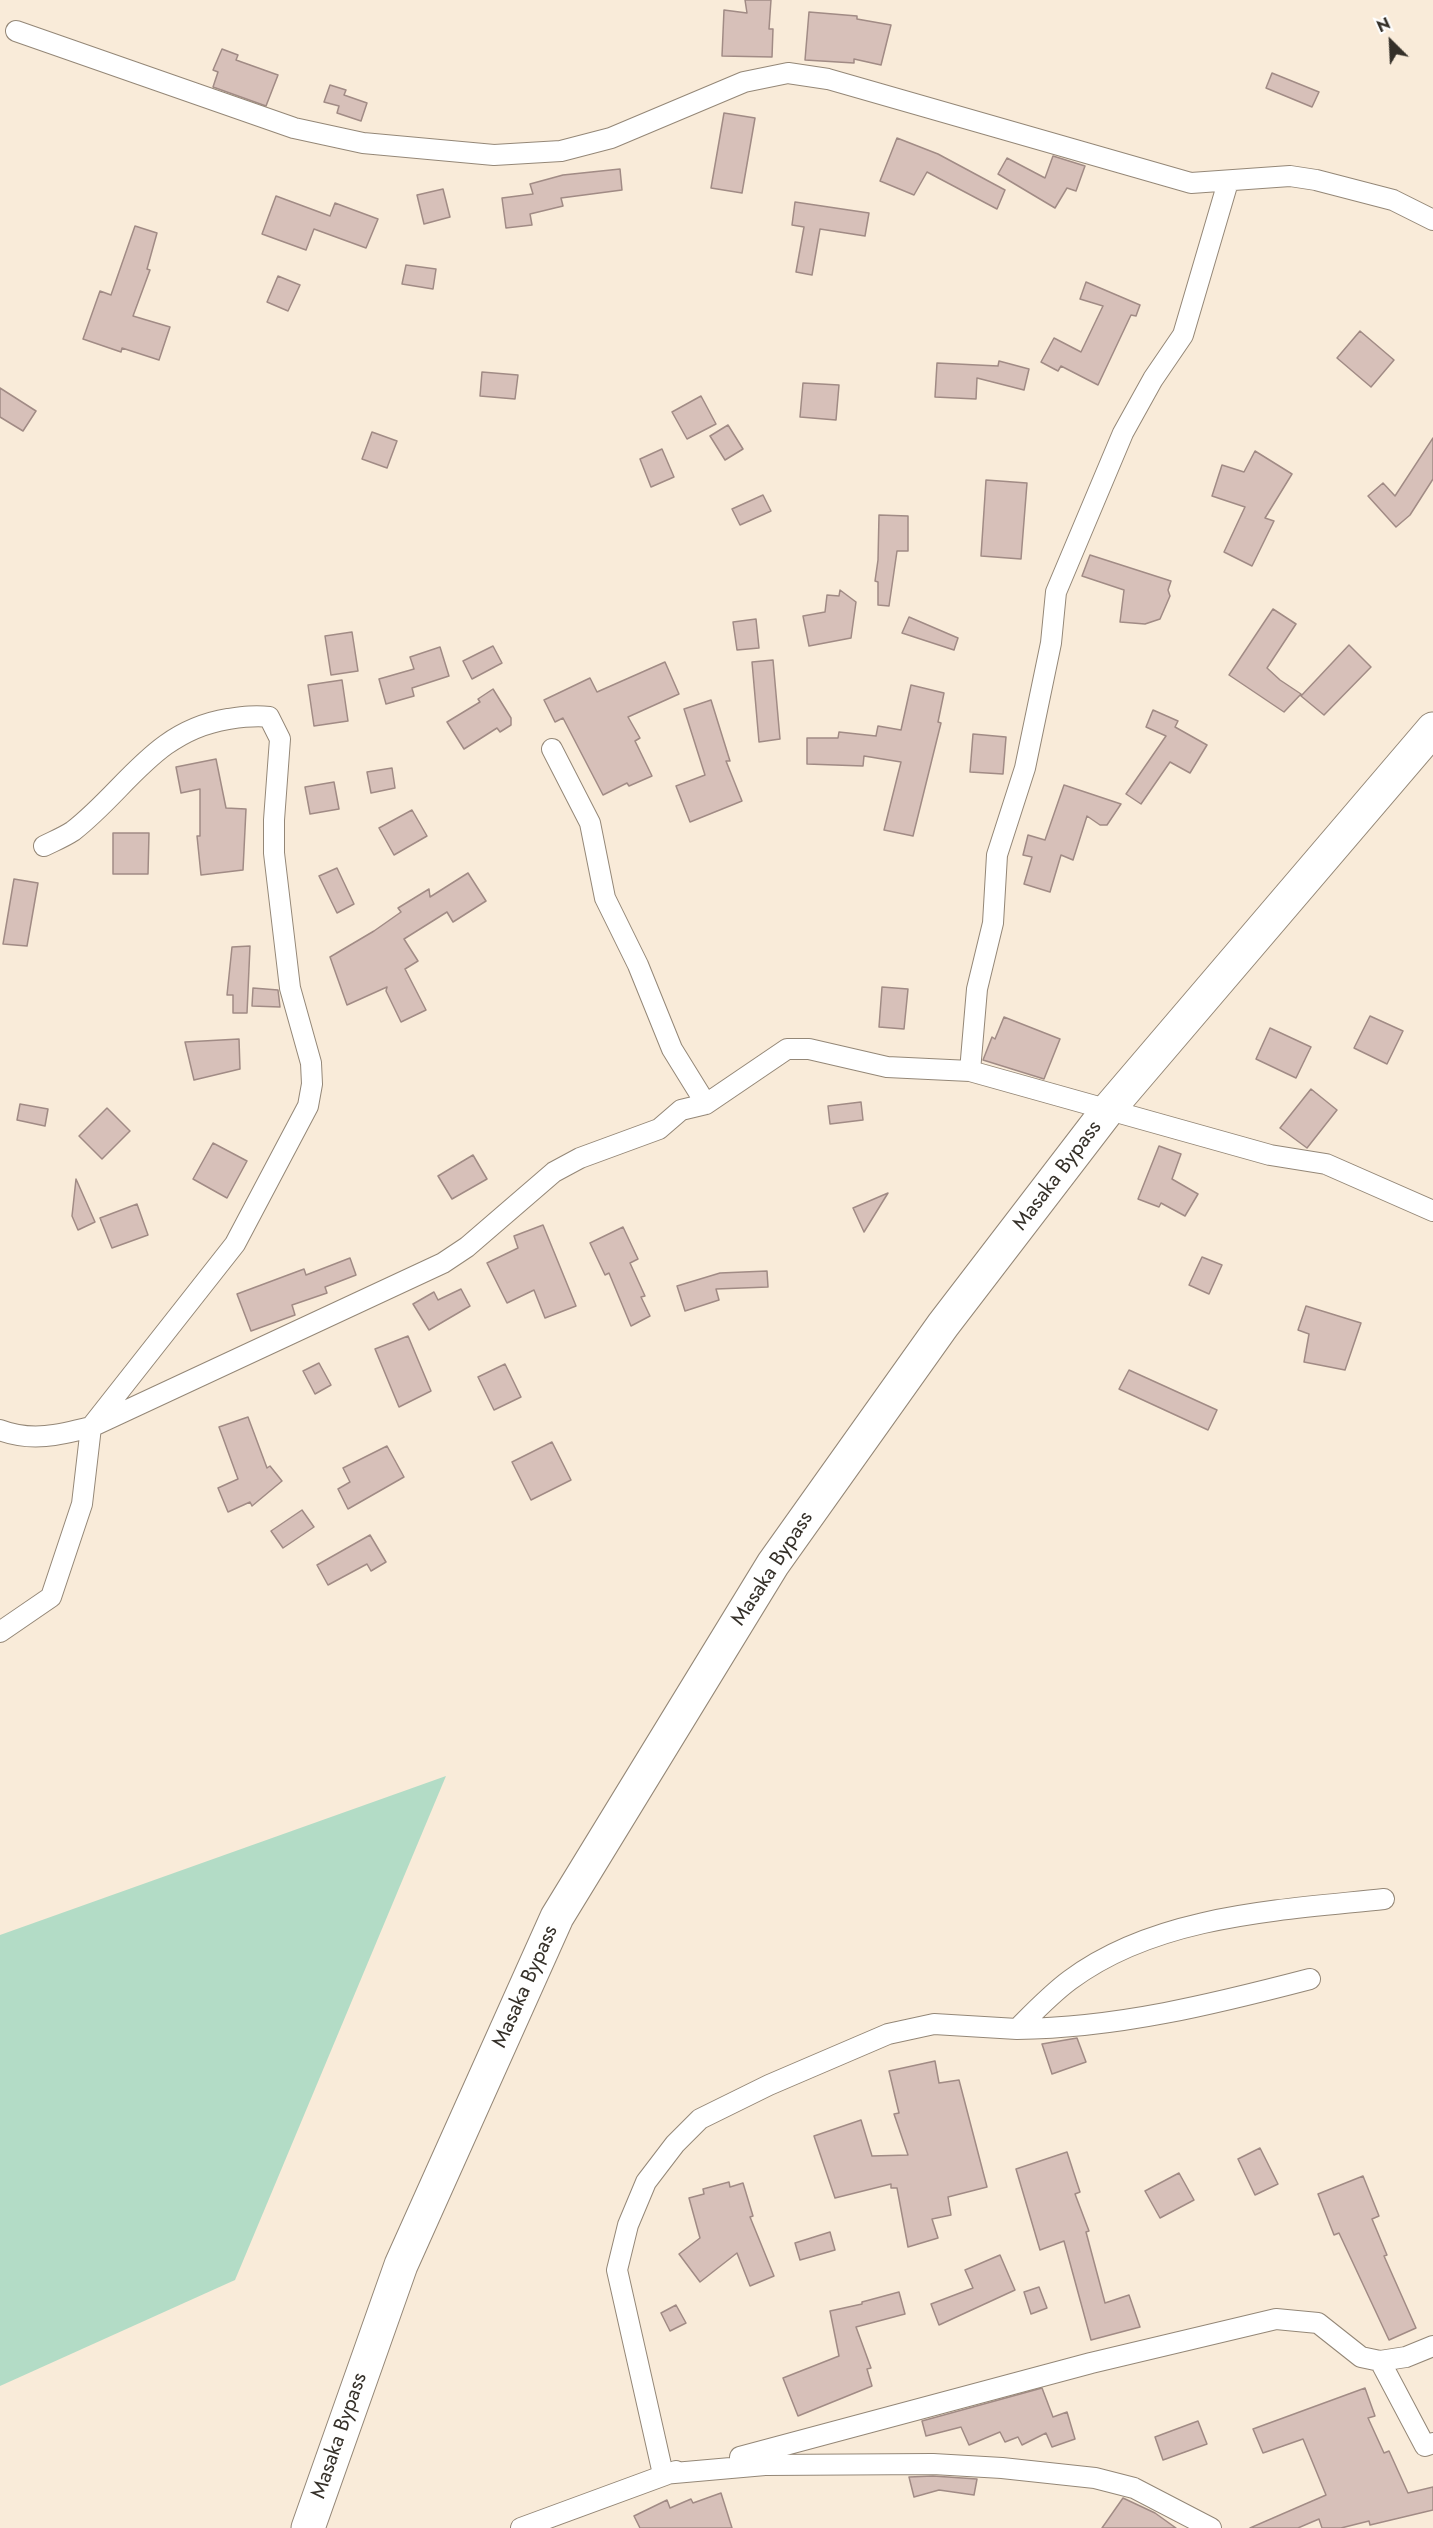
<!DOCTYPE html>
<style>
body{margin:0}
#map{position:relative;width:1433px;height:2528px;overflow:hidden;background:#f9ebd9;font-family:Jost,sans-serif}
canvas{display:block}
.north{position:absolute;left:1361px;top:12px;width:60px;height:60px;-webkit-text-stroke:4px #fff;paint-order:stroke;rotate:336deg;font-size:16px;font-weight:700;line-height:24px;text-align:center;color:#353029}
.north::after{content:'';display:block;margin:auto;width:21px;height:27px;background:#353029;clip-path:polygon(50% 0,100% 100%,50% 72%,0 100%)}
</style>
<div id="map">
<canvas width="1433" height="2528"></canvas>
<div class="north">N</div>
</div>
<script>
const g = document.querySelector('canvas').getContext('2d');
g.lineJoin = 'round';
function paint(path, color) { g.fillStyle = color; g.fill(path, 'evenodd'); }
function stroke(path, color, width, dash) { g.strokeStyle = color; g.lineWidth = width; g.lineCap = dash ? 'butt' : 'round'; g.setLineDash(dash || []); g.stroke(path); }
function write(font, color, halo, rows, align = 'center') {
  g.font = font + ' Jost,sans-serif'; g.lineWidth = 5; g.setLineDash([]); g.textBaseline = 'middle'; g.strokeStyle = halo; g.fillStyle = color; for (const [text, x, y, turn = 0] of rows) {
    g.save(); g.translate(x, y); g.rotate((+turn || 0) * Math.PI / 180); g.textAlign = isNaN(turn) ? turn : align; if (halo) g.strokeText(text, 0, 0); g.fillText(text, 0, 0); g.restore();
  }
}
const green = new Path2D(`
 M 446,1776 L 235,2280 L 0,2386 L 0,1935 Z`);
const building = new Path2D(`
 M 745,0 L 771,0 L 769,29 L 773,29 L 772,57 L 722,56 L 724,10 L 747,13 Z
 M 809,12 L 857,16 L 857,19 L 891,25 L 881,65 L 854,59 L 854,63 L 805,60 Z
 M 222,49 L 238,55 L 236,60 L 278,75 L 266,106 L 213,87 L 218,72 L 213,70 Z
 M 1272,73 L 1319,92 L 1312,107 L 1266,88 Z
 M 330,85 L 346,90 L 344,95 L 367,103 L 361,121 L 337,113 L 339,106 L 324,102 Z
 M 724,113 L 755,118 L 742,193 L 711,188 Z
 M 897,138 L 938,154 L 1005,190 L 997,209 L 927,172 L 914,195 L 880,181 Z
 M 1053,156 L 1085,166 L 1076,191 L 1067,188 L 1055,208 L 998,174 L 1007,158 L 1045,178 Z
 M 620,169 L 622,190 L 561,198 L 563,206 L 530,214 L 532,225 L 506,228 L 502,198 L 533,194 L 530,184 L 563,175 Z
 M 443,189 L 450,217 L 424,224 L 417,195 Z
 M 276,196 L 330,216 L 335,203 L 378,219 L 366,248 L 314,229 L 306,250 L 262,234 Z
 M 795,202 L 869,213 L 865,236 L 820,229 L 812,275 L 796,272 L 804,227 L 792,225 Z
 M 135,226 L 157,233 L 147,269 L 150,270 L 133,316 L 170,327 L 159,360 L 122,348 L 121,352 L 83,339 L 100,291 L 111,295 Z
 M 406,265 L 436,269 L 433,289 L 402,284 Z
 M 278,276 L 300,285 L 288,311 L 267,302 Z
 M 1086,282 L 1140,305 L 1136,316 L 1131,315 L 1098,385 L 1061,366 L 1058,371 L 1041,362 L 1054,338 L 1081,352 L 1103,306 L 1080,299 Z
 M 1360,331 L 1394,360 L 1371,387 L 1337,358 Z
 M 999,361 L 1029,369 L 1024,390 L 977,378 L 976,399 L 935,397 L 937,363 L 998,366 Z
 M 482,372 L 518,375 L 515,399 L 480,396 Z
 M 803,383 L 839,385 L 836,420 L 800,417 Z
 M 0,388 L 36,411 L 23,431 L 0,417 Z
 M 701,396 L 716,424 L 687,439 L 672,412 Z
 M 728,425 L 743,449 L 725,460 L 710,436 Z
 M 372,432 L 397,441 L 387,468 L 362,459 Z
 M 1433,438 L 1433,479 L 1410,515 L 1396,527 L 1368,496 L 1383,483 L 1395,496 Z
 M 662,449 L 674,477 L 651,487 L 640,459 Z
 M 1255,451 L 1292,474 L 1265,518 L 1274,521 L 1252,566 L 1224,552 L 1245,507 L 1212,496 L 1222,465 L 1244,472 Z
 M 986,480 L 1027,483 L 1021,559 L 981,556 Z
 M 763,495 L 771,511 L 740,525 L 732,509 Z
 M 879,515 L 908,516 L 908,551 L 897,551 L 889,606 L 878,605 L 878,582 L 875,581 L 878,560 Z
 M 1090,555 L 1171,581 L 1168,590 L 1170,596 L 1160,619 L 1145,624 L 1120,622 L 1124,590 L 1082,576 Z
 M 840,590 L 856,602 L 851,638 L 809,646 L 803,616 L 825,612 L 827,595 L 839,596 Z
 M 1273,609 L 1296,624 L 1267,668 L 1280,680 L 1301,694 L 1284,712 L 1229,675 Z
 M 909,617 L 958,638 L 954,650 L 902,633 Z
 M 756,619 L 759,648 L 737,650 L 733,622 Z
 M 352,632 L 358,671 L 331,675 L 325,636 Z
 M 1349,645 L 1371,667 L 1324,715 L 1301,696 Z
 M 493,646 L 502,663 L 472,679 L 463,661 Z
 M 440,647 L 449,676 L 412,688 L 414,696 L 386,704 L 379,679 L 414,669 L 410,657 Z
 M 773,660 L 780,739 L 759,742 L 752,662 Z
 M 665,662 L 679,694 L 628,717 L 640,738 L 635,741 L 652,776 L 629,786 L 627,783 L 603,795 L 563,718 L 555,722 L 544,700 L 590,678 L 597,692 Z
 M 342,680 L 348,721 L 314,726 L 308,685 Z
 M 911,685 L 944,693 L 938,722 L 941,723 L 913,836 L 884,830 L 901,762 L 864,756 L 863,766 L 807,764 L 807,738 L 838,738 L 839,732 L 876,736 L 878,726 L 901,730 Z
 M 493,689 L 511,718 L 511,725 L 500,732 L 497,728 L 464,749 L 447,722 L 480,702 L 478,699 Z
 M 711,700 L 730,761 L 726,761 L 742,801 L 690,822 L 676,786 L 705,775 L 684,709 Z
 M 1153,710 L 1178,721 L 1175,727 L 1207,745 L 1190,773 L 1170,762 L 1141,804 L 1126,794 L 1166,736 L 1146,727 Z
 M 973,734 L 1006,737 L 1003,774 L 970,772 Z
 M 216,759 L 226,808 L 246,809 L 243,870 L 201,875 L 197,836 L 200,836 L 200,789 L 181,793 L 176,767 Z
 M 392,768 L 395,788 L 371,793 L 367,772 Z
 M 334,782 L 339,809 L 310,814 L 305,787 Z
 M 1064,785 L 1121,804 L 1107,825 L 1100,825 L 1087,816 L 1073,860 L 1061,855 L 1050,892 L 1024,884 L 1032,857 L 1023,855 L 1028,835 L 1045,840 Z
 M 412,810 L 427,836 L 394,855 L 379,828 Z
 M 113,833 L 149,833 L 148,874 L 113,874 Z
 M 337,868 L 354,904 L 337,913 L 319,876 Z
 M 468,873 L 486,901 L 453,922 L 447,912 L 404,939 L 418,961 L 405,969 L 426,1010 L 401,1022 L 386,991 L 387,987 L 347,1005 L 330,957 L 374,931 L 401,912 L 398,908 L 429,889 L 430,897 Z
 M 14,879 L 38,883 L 27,946 L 3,944 Z
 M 250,946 L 247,1013 L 233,1013 L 233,995 L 227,995 L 232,947 Z
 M 882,987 L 908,989 L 904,1029 L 879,1027 Z
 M 253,988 L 278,990 L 280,1007 L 252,1006 Z
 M 1370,1016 L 1403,1031 L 1387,1064 L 1354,1048 Z
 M 1004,1017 L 1060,1039 L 1044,1079 L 983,1060 L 992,1037 L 995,1039 Z
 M 1270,1028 L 1311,1047 L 1296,1078 L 1256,1059 Z
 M 239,1039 L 240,1069 L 194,1080 L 185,1042 Z
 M 1311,1089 L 1337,1110 L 1307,1148 L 1280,1128 Z
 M 861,1102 L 863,1120 L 830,1124 L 828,1106 Z
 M 20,1104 L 48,1109 L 45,1126 L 17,1120 Z
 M 107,1108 L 130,1131 L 102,1159 L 79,1136 Z
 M 213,1143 L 247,1161 L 227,1198 L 193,1179 Z
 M 1159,1146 L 1181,1154 L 1172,1179 L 1198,1194 L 1185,1216 L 1161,1203 L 1159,1207 L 1138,1199 Z
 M 473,1155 L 487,1179 L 452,1199 L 438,1176 Z
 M 76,1179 L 95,1222 L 78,1230 L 72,1216 Z
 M 888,1193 L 864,1232 L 853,1208 Z
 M 137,1204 L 148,1235 L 112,1248 L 100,1218 Z
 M 543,1225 L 576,1306 L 545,1318 L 534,1290 L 507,1303 L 487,1263 L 518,1248 L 514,1236 Z
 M 623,1227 L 638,1259 L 630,1263 L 645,1296 L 641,1297 L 650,1316 L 631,1326 L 609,1273 L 605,1275 L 590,1243 Z
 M 1202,1257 L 1222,1265 L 1209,1294 L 1189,1285 Z
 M 350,1258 L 356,1275 L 325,1287 L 327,1293 L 292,1305 L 295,1315 L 251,1331 L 237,1294 L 304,1269 L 306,1275 Z
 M 767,1271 L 768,1287 L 716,1289 L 719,1300 L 685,1311 L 677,1286 L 720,1273 Z
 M 461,1289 L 470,1306 L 429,1330 L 413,1304 L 434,1292 L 438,1300 Z
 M 1306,1306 L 1361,1323 L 1345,1370 L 1304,1362 L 1309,1334 L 1298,1330 Z
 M 408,1336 L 431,1391 L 399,1407 L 375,1349 Z
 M 319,1363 L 331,1385 L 315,1394 L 303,1371 Z
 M 505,1364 L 521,1397 L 494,1410 L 478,1377 Z
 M 1129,1370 L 1217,1410 L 1208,1430 L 1119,1389 Z
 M 248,1417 L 267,1468 L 270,1466 L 282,1481 L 252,1506 L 250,1502 L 228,1512 L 218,1488 L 238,1479 L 219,1427 Z
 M 552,1442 L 571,1480 L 531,1500 L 512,1462 Z
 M 387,1446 L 404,1477 L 348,1509 L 338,1489 L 350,1482 L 343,1468 Z
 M 302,1510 L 314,1527 L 283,1548 L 271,1531 Z
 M 370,1535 L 386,1562 L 371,1571 L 367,1564 L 328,1585 L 317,1565 Z
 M 1077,2038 L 1086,2062 L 1052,2074 L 1042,2044 Z
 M 935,2061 L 939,2083 L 959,2080 L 987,2187 L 948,2197 L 951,2215 L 932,2219 L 938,2238 L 908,2247 L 897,2188 L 891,2188 L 891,2184 L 835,2198 L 814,2136 L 861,2120 L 872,2156 L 908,2155 L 894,2114 L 899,2113 L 889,2071 Z
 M 1260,2148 L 1278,2184 L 1255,2195 L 1238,2159 Z
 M 1067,2152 L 1080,2192 L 1075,2194 L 1089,2231 L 1086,2232 L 1105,2303 L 1129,2295 L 1140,2327 L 1091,2340 L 1064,2241 L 1040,2250 L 1016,2169 Z
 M 1179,2173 L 1194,2200 L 1160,2218 L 1145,2191 Z
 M 1363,2176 L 1379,2216 L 1372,2219 L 1387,2255 L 1384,2256 L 1416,2328 L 1389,2340 L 1339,2233 L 1334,2235 L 1318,2194 Z
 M 729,2182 L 730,2187 L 743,2183 L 753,2216 L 750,2217 L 774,2276 L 750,2286 L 737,2253 L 700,2282 L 679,2254 L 700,2238 L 689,2198 L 704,2194 L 703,2189 Z
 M 830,2232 L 835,2250 L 800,2260 L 795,2243 Z
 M 1000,2255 L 1015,2290 L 939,2325 L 931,2304 L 973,2288 L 965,2270 Z
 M 1039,2287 L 1047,2308 L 1031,2314 L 1024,2292 Z
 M 899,2292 L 905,2314 L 856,2327 L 871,2368 L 867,2369 L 872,2386 L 798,2416 L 783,2378 L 839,2356 L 830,2311 L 862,2304 L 862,2302 Z
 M 676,2305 L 686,2323 L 670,2331 L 661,2313 Z
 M 1042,2388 L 1053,2417 L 1067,2412 L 1075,2439 L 1052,2447 L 1046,2433 L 1022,2445 L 1018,2437 L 1005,2442 L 1000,2432 L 969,2445 L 961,2427 L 926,2436 L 922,2421 Z
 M 1365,2388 L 1375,2416 L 1368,2418 L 1384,2453 L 1389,2451 L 1408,2493 L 1433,2487 L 1433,2510 L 1370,2525 L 1369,2521 L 1341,2528 L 1322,2528 L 1319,2519 L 1298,2528 L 1250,2528 L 1326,2495 L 1303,2439 L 1263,2453 L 1253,2429 Z
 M 1198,2421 L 1207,2444 L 1163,2460 L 1155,2437 Z
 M 933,2476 L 977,2479 L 974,2495 L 939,2490 L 914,2497 L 909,2477 Z
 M 721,2493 L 732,2528 L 640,2528 L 634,2516 L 667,2500 L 670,2508 L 691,2499 L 693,2503 Z
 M 1123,2498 L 1155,2513 L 1176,2528 L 1102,2528 Z`);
const street = new Path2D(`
 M 16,31 L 294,128 L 363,143 L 494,155 L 561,151 L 611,138 L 744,82 L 788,73 L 828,79 L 1191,183 L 1290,176 L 1316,180 L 1393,200 L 1433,220
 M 552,749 L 590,823 L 605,898 L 638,965 L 672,1049 L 706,1104
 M 970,1071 L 977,989 L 993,923 L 997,855 L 1025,768 L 1051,643 L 1056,592 L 1123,433 L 1153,379 L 1183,335 L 1228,182
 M 0,1430 C 31,1442 60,1435 91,1427 L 443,1263 L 467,1247 L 554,1172 L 580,1158 L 659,1129 L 681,1110 L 706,1104 L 787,1049 L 809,1049 L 887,1067 L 970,1071 L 1270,1155 L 1326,1164 L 1433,1211
 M 0,1632 L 51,1597 L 82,1504 L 91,1427 L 235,1244 L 308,1106 L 312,1084 L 311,1063 L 290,988 L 274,853 L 274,820 L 280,739 L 269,717 C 255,715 242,717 228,719 C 154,731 127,789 73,831 C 64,837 54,841 44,846
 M 1017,2029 C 1117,2028 1214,2004 1310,1979
 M 1380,2361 L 1425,2446 L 1433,2443
 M 740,2457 L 1091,2363 L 1276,2319 L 1318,2323 L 1361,2357 L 1380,2361 L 1406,2357 L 1433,2346
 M 521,2528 L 676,2471
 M 1211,2528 L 1134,2488 L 1095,2478 L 1002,2468 L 933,2464 L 765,2465 L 663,2474 L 617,2270 L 628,2225 L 646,2182 L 675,2144 L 700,2119 L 769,2085 L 888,2034 L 934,2024 L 1017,2029 C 1034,2012 1051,1994 1070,1980 C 1157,1915 1281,1910 1384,1899`);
const highway = new Path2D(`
 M 308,2528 L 401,2265 L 557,1917 L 773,1564 L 943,1325 L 1107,1111 L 1433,729`);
const streetNames = [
 ["Masaka Bypass",1058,1176,-53],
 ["Masaka Bypass",773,1569,-57],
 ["Masaka Bypass",526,1987,-66],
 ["Masaka Bypass",340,2436,-71]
];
paint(green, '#b3dcc6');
paint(building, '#d7c0b9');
stroke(building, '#a18b85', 1.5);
stroke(street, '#948777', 22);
stroke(highway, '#948777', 35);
stroke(street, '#fff', 20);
stroke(highway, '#fff', 33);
write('21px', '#353029', '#fff', streetNames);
</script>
